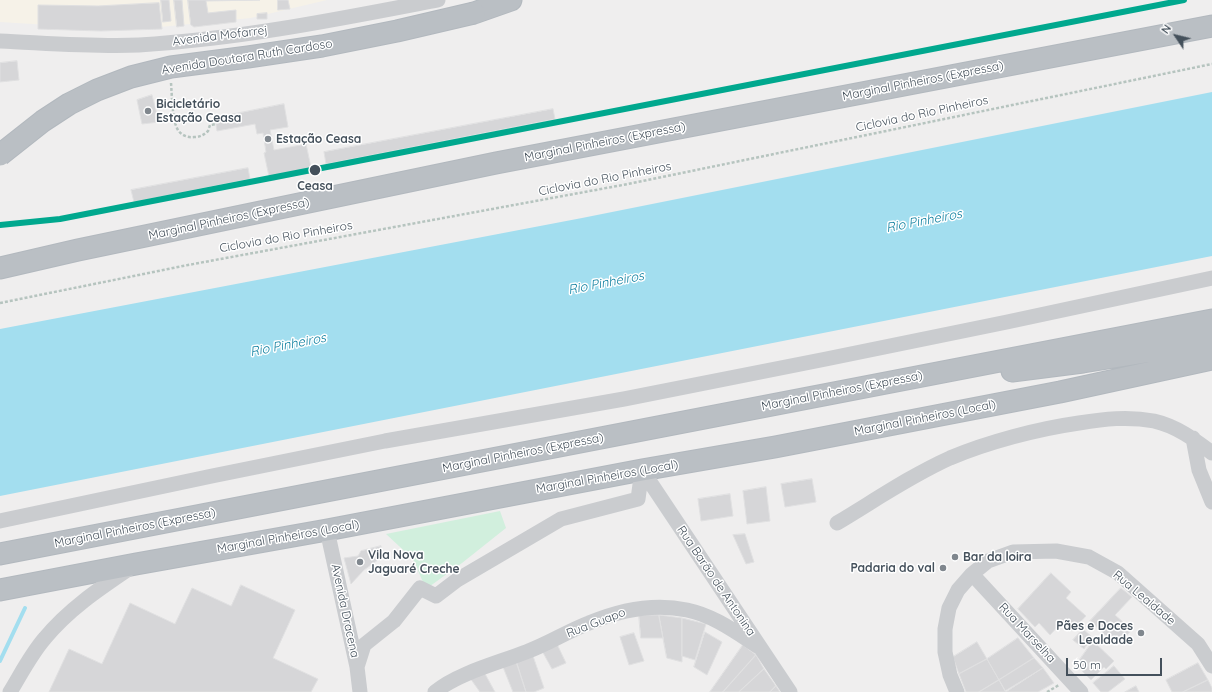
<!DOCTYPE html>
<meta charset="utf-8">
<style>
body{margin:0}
#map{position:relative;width:1212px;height:692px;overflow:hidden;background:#efeeee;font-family:Quicksand,sans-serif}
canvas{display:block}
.north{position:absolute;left:1156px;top:16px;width:40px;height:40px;-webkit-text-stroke:3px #fff;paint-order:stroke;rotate:305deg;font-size:11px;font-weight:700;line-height:16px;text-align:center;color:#44505b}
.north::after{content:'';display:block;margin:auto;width:14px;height:18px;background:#44505b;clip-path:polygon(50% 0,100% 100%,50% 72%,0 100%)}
.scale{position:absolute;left:1066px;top:658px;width:96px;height:18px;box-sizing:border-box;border:2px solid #44505b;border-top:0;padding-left:5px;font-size:12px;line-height:14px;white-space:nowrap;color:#44505b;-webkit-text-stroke:3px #fff;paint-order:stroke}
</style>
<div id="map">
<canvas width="1212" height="692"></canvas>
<div class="north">N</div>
<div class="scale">50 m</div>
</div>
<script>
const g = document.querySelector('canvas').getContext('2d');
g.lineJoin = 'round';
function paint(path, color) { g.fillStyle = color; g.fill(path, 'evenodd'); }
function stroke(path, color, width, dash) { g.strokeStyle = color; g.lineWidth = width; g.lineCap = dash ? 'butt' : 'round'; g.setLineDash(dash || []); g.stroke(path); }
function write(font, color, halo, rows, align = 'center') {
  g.font = font + ' Quicksand,sans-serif'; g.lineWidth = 3; g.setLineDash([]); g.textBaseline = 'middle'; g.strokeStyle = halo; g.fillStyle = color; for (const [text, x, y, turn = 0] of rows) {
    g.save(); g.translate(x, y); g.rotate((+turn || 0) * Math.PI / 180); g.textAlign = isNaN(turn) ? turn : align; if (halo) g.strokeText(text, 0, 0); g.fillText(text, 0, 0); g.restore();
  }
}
const commercial = new Path2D(`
 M 0,0 L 327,0 L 251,18 L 130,30 L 0,22 Z`);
const green = new Path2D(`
 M 500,511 L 506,528 L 462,563 L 426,589 L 413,559 L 386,534 Z`);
const water = new Path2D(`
 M 1212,92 L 1212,256 L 0,496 L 0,329 L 582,218 Z`);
const stream = new Path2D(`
 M 0,661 L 25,608`);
const building = new Path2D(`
 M 161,0 L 169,0 L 171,21 L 163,22 Z
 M 174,0 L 182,0 L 184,26 L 177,27 Z
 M 188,0 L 260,0 L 206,1 L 208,13 L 236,10 L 236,22 L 194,27 L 191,25 Z
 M 278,0 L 288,0 L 290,9 L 278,10 Z
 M 159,3 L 162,29 L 101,31 L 38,29 L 38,5 L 98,6 Z
 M 267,13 L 267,19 L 257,19 L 257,14 Z
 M 17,61 L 19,80 L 0,82 L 0,63 Z
 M 152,95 L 159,122 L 142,124 L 137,100 Z
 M 284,104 L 288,127 L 270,130 L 274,150 L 306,144 L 312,172 L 270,181 L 264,153 L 266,152 L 263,133 L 257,134 L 255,124 L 217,131 L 215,118 Z
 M 553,109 L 555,119 L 326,164 L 324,152 Z
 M 248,168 L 250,179 L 134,202 L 131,190 Z
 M 812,479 L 816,502 L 785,507 L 781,484 Z
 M 766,487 L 770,521 L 747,524 L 743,491 Z
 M 730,494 L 733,516 L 701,521 L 698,499 Z
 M 745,534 L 754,562 L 746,564 L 733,535 Z
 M 381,546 L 382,557 L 364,570 L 351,584 L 344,558 L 358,556 L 361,551 Z
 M 1051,573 L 1071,592 L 1066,598 L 1086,616 L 1072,631 L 1062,622 L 1050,635 L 1039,623 L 1035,627 L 1018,609 Z
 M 241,585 L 295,610 L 273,658 L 318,679 L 311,692 L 49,692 L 69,649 L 102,664 L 130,603 L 175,624 L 192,588 L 231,606 Z
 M 1121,588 L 1132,597 L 1115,615 L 1132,630 L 1116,645 L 1090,621 Z
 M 639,615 L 659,615 L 663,638 L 641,638 Z
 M 659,615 L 682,618 L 682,662 L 667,658 Z
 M 682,618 L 706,624 L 695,660 L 682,656 Z
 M 1083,629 L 1092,637 L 1084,649 L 1073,640 Z
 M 705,632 L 722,642 L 707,675 L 694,667 Z
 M 634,633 L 644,661 L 629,665 L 620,637 Z
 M 1018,638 L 1034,658 L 999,680 L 987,659 Z
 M 1093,641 L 1114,661 L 1106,669 L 1104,667 L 1091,680 L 1076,665 Z
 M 556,642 L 566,663 L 552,669 L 541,649 Z
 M 977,642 L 987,659 L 959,674 L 953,657 Z
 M 743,645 L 756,655 L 723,692 L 710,692 Z
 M 532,653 L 544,688 L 534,692 L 526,692 L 516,661 Z
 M 756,655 L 764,669 L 739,692 L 723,692 Z
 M 1034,658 L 1043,668 L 1005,691 L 999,680 Z
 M 987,659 L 999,680 L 979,692 L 966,692 L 959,674 Z
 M 516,661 L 526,692 L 513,692 L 503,667 Z
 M 1198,663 L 1208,680 L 1183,692 L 1172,692 L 1166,680 Z
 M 1114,666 L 1125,679 L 1108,692 L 1101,692 L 1093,683 Z
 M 1043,668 L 1054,683 L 1038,692 L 1006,692 Z
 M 764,669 L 776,686 L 770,692 L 739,692 Z
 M 484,672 L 495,692 L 480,692 L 470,678 Z
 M 999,680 L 1006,692 L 979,692 Z
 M 1208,680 L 1212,688 L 1212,692 L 1183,692 Z
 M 776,686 L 780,692 L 770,692 Z
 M 1136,686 L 1139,692 L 1125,692 Z`);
const path = new Path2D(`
 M 171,83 C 172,94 172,121 178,130 C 181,135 188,138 194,137 C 200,137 204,135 208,131 L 210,125 L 216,124
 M 0,303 L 188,265 L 628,184 L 1212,64
 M 1047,692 L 1059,685`);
const minor = new Path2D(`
 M 0,41 C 46,43 93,47 139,45 C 240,39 339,19 438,0
 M 1193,438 L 1199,470 L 1212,502
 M 642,470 L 790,692
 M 0,521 L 212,476 L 385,441 L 624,399 L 826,359 L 1007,322 L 1212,278
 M 837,523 C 874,501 910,476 950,458 C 988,442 1037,429 1079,423 C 1104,419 1128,416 1154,421 C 1176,426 1194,439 1212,453
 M 327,530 L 357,667 L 360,692
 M 972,574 L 1081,692
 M 357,667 L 364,645 L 394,621 L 420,588 L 436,596 L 457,580 L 561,519 L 638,499 L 642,470
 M 10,692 C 21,674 31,654 45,638 C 69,609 99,589 130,568
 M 435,692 C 458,673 498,663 526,652 C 548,644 568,631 589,623 C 620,610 654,603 687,610 C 713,615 737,633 759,647
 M 957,692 L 950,675 L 945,652 L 945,629 L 949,608 L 958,590 L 972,574 L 988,561 L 1013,552 L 1056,551 L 1089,557 L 1118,573 L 1198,644 L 1212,666`);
const highway = new Path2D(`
 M 474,13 L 511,0
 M 0,268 L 78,250 L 496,163 L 1212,26
 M 1012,371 L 1083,362 L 1212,341
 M 0,554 L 1212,320
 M 0,590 L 136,564 L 327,530 L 642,470 L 775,447 L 1060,392 L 1212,359`);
const highwayBridge = new Path2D(`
 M 0,155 L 43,121 L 69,104 L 97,90 L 131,77 L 171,67 L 248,57 L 322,46 L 397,31 L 474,13`);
const rail1 = new Path2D(`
 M 0,225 L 60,219 C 435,146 810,74 1184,0`);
const markers = [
 [148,111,4,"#80878e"],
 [268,139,4,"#80878e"],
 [315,170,6,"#44505b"],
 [955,557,4,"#80878e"],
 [360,562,4,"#80878e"],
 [943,568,4,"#80878e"],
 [1141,633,4,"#80878e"]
];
const streetNames = [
 ["Avenida Mofarrej",220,36,-7],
 ["Avenida Doutora Ruth Cardoso",247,57,-9],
 ["Marginal Pinheiros (Expressa)",923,81,-11],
 ["Ciclovia do Rio Pinheiros",922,114,-12],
 ["Marginal Pinheiros (Expressa)",605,142,-11],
 ["Ciclovia do Rio Pinheiros",605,179,-11],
 ["Marginal Pinheiros (Expressa)",229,219,-12],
 ["Ciclovia do Rio Pinheiros",286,237,-10],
 ["Marginal Pinheiros (Expressa)",842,391,-11],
 ["Marginal Pinheiros (Local)",925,418,-11],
 ["Marginal Pinheiros (Expressa)",523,453,-11],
 ["Marginal Pinheiros (Local)",607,477,-10],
 ["Marginal Pinheiros (Expressa)",135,528,-11],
 ["Marginal Pinheiros (Local)",288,537,-10],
 ["Rua Barão de Antonina",716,581,56],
 ["Rua Lealdade",1144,598,40],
 ["Avenida Dracena",345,611,78],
 ["Rua Guapo",596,623,-21],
 ["Rua Marselha",1027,633,47]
];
const poiNames = [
 ["Bicicletário",156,104],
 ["Estação Ceasa",156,118],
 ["Estação Ceasa",276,139],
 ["Vila Nova",368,555],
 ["Jaguaré Creche",368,569],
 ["Bar da loira",963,557],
 ["Padaria do val",935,568,"right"],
 ["Pães e Doces",1133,626,"right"],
 ["Lealdade",1133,640,"right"]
];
const stopNames = [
 ["Ceasa",315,186]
];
const waterNames = [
 ["Rio Pinheiros",924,221,-11],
 ["Rio Pinheiros",606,283,-11],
 ["Rio Pinheiros",288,345,-11]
];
paint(commercial, '#f6f2e8');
paint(green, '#d1efdd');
paint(water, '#a3deef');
stroke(stream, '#a3deef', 4);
paint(building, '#d6d6d8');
stroke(building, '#e0e0e1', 1);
stroke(highway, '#b2b8be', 23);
stroke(path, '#b6c4bf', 2.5, [3, 2]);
stroke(minor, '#cacccf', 15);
stroke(highway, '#babfc4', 21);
stroke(highwayBridge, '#b2b8be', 23, []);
stroke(highwayBridge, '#babfc4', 21);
stroke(rail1, '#00a88e', 6);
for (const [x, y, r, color] of markers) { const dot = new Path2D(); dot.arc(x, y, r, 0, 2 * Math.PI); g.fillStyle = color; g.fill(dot); stroke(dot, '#fff', 1.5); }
write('12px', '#44505b', '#fff', streetNames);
write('bold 12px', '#44505b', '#fff', poiNames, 'left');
write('bold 12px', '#44505b', '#fff', stopNames);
write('italic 13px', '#077c9d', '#fff', waterNames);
</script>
